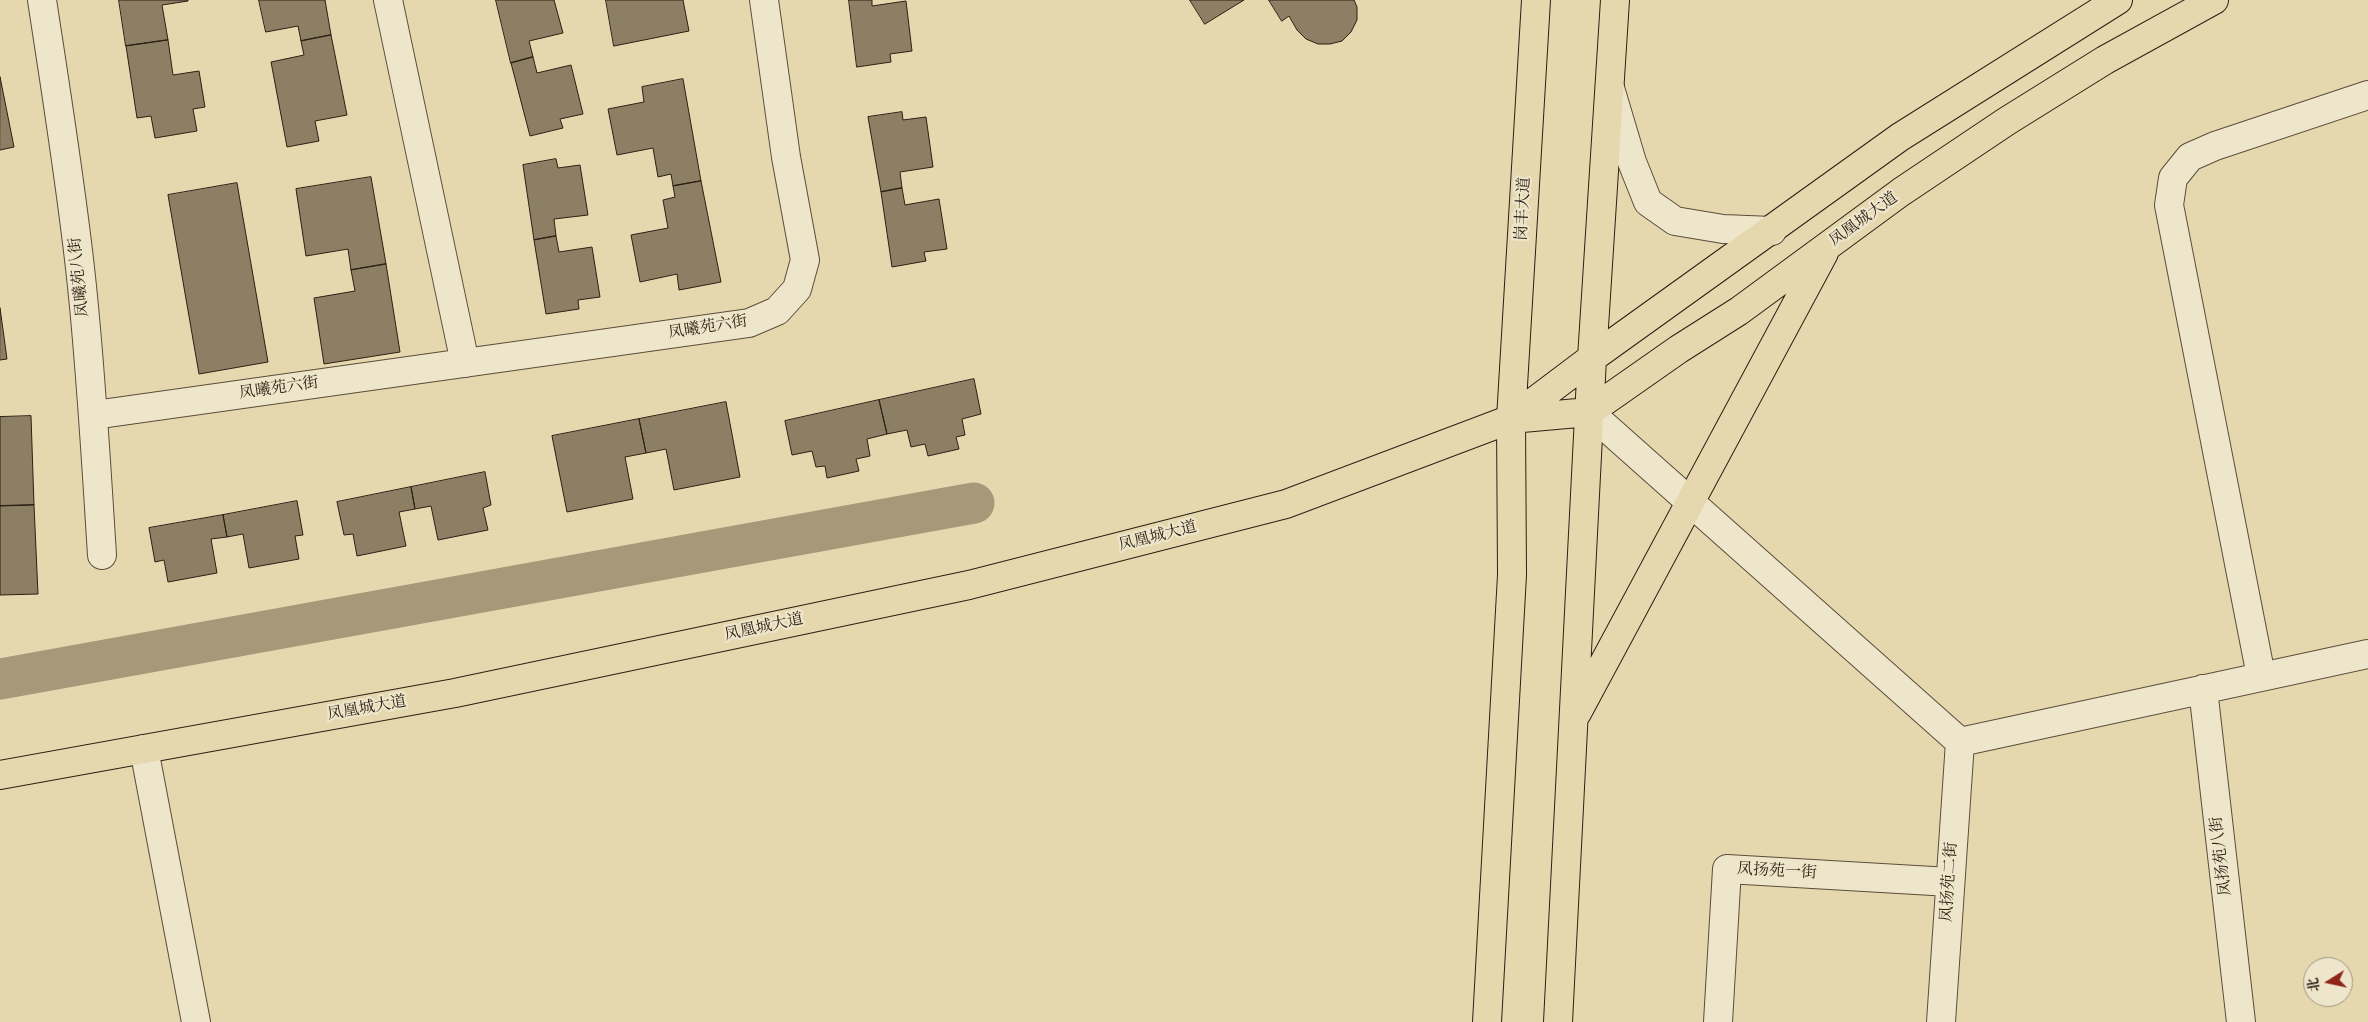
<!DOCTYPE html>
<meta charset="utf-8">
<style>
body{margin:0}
#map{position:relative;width:2368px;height:1022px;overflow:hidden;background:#e5d8af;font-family:"IM FELL Double Pica","Noto Serif SC",serif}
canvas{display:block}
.north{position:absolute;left:2303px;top:957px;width:50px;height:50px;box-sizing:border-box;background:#eee6cb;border:1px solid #a19681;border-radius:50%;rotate:260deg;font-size:14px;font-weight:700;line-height:20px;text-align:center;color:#2d1f13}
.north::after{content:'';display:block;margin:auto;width:18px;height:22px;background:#8f2418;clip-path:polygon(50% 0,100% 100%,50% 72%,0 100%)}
</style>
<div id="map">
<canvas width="2368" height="1022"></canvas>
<div class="north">北</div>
</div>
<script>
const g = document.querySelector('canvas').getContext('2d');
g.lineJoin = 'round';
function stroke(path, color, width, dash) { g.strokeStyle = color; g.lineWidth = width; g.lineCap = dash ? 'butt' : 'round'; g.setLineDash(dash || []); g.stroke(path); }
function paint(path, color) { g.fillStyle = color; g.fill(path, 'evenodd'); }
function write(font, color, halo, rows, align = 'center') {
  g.font = font + ' "IM FELL Double Pica","Noto Serif SC",serif'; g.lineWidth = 4.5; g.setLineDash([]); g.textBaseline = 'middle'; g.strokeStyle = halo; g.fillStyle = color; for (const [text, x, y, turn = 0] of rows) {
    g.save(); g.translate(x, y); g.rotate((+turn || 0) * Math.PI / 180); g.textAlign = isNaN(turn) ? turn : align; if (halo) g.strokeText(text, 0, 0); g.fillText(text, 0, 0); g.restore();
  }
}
const canal = new Path2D(`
 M 0,679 L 974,503`);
const building = new Path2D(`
 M 119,0 L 188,0 L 188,1 L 162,5 L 168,40 L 126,46 Z
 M 259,0 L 325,0 L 331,35 L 301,41 L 298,26 L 266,32 Z
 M 496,0 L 554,0 L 563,33 L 529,41 L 533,57 L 511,63 Z
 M 606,0 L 683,0 L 689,31 L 614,46 Z
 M 849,0 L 872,0 L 872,6 L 906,1 L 912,51 L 890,54 L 891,62 L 857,67 Z
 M 1190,0 L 1244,0 L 1205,24 Z
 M 1269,0 L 1354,0 L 1357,7 L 1357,20 L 1351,32 L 1342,41 L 1330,44 L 1318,44 L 1306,39 L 1297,30 L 1289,16 L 1282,21 Z
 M 331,35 L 347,115 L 315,121 L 319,141 L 287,147 L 271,62 L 304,55 L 301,41 Z
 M 168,40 L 173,75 L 199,71 L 205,107 L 193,109 L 197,131 L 155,138 L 151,116 L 137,118 L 126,46 Z
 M 533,57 L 537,73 L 571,65 L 583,114 L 560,119 L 563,128 L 530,136 L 511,63 Z
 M 0,77 L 14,147 L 0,150 Z
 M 683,79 L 701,181 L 673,186 L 671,174 L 658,177 L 653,148 L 617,155 L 608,109 L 644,102 L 642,87 Z
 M 902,112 L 903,120 L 926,117 L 933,167 L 900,172 L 902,188 L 881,192 L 868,117 Z
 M 556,159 L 558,168 L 580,165 L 588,215 L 554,219 L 556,236 L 534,240 L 523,165 Z
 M 371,177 L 386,264 L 351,270 L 348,249 L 306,256 L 296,189 Z
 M 701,181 L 721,282 L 679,290 L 677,274 L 640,282 L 631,235 L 668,228 L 663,200 L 675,197 L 673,186 Z
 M 237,183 L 268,362 L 199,374 L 168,195 Z
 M 902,188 L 905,205 L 939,199 L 947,249 L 924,252 L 926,261 L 892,267 L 881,192 Z
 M 556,236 L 559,252 L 592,247 L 600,297 L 578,300 L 579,309 L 546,314 L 534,240 Z
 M 386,264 L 400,352 L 324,364 L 314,298 L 355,291 L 351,270 Z
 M 0,308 L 7,359 L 0,360 Z
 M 974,379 L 981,414 L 962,419 L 965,435 L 956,437 L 959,449 L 928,456 L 925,444 L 911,447 L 907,430 L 887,434 L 879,400 Z
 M 879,400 L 887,434 L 867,439 L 870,456 L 856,459 L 859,471 L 827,478 L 825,466 L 816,467 L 812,451 L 792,455 L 785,421 Z
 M 726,402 L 740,477 L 674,490 L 666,449 L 646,453 L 639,419 Z
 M 31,416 L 34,505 L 0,506 L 0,417 Z
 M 639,419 L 646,453 L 625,457 L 633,499 L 567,512 L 552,436 Z
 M 485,472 L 491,505 L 483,508 L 488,530 L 438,540 L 431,506 L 415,509 L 411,487 Z
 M 411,487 L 415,509 L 399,512 L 406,546 L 357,556 L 353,534 L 344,535 L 337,502 Z
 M 297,501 L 303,535 L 295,536 L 299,559 L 249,568 L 243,534 L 227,537 L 223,515 Z
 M 34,505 L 38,594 L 0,595 L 0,506 Z
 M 223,515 L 227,537 L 211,539 L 217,573 L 168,582 L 164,560 L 155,562 L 149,528 Z`);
const minor = new Path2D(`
 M 42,0 C 56,92 71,184 81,277 C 91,369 96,462 102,555
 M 388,0 L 465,363
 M 1610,88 L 1632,162 L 1648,202 L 1675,221 L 1723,229 L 1772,231
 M 1589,412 L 1960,742
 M 94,415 L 749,323 L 777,311 L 797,289 L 805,260 L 786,157 L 764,0
 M 2261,676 L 2169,205 L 2173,178 L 2190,157 L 2215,146 L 2368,95
 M 2203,689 L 2241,1022
 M 1960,742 L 2368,654
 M 144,749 L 196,1022
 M 1718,1022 L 1727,869 L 1950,882
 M 1941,1022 L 1960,742`);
const major = new Path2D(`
 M 1511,419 L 1592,358 L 1900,137 L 2118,0
 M 1577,713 L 1824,253
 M 0,775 L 455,693 L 969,585 L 1286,504 L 1511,419 L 1589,412 L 1679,349 L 1739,311 L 1901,192 L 2007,121 L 2105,60 L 2214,0
 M 1487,1022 L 1512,575 L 1511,419 L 1536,0
 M 1558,1022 L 1592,358 L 1615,0`);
const streetNames = [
 ["岗丰大道",1524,209,-87],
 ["凤凰城大道",1864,220,-36],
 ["凤曦苑八街",80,277,-96],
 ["凤曦苑六街",708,328,-9],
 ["凤曦苑六街",279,389,-8],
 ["凤凰城大道",1158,537,-14],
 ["凤凰城大道",764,628,-12],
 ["凤凰城大道",367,709,-10],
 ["凤扬苑八街",2222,856,-97],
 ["凤扬苑一街",1777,872,3],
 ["凤扬苑二街",1950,882,-86]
];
stroke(canal, '#a6997a', 41);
paint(building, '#8d7f64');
stroke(building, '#2d1f13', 1);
stroke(minor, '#5b4d3a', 30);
stroke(major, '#2d1f13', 30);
stroke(minor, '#eee6cb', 28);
stroke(major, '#e5d8af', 28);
write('16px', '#2d1f13', '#eee6cb', streetNames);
</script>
